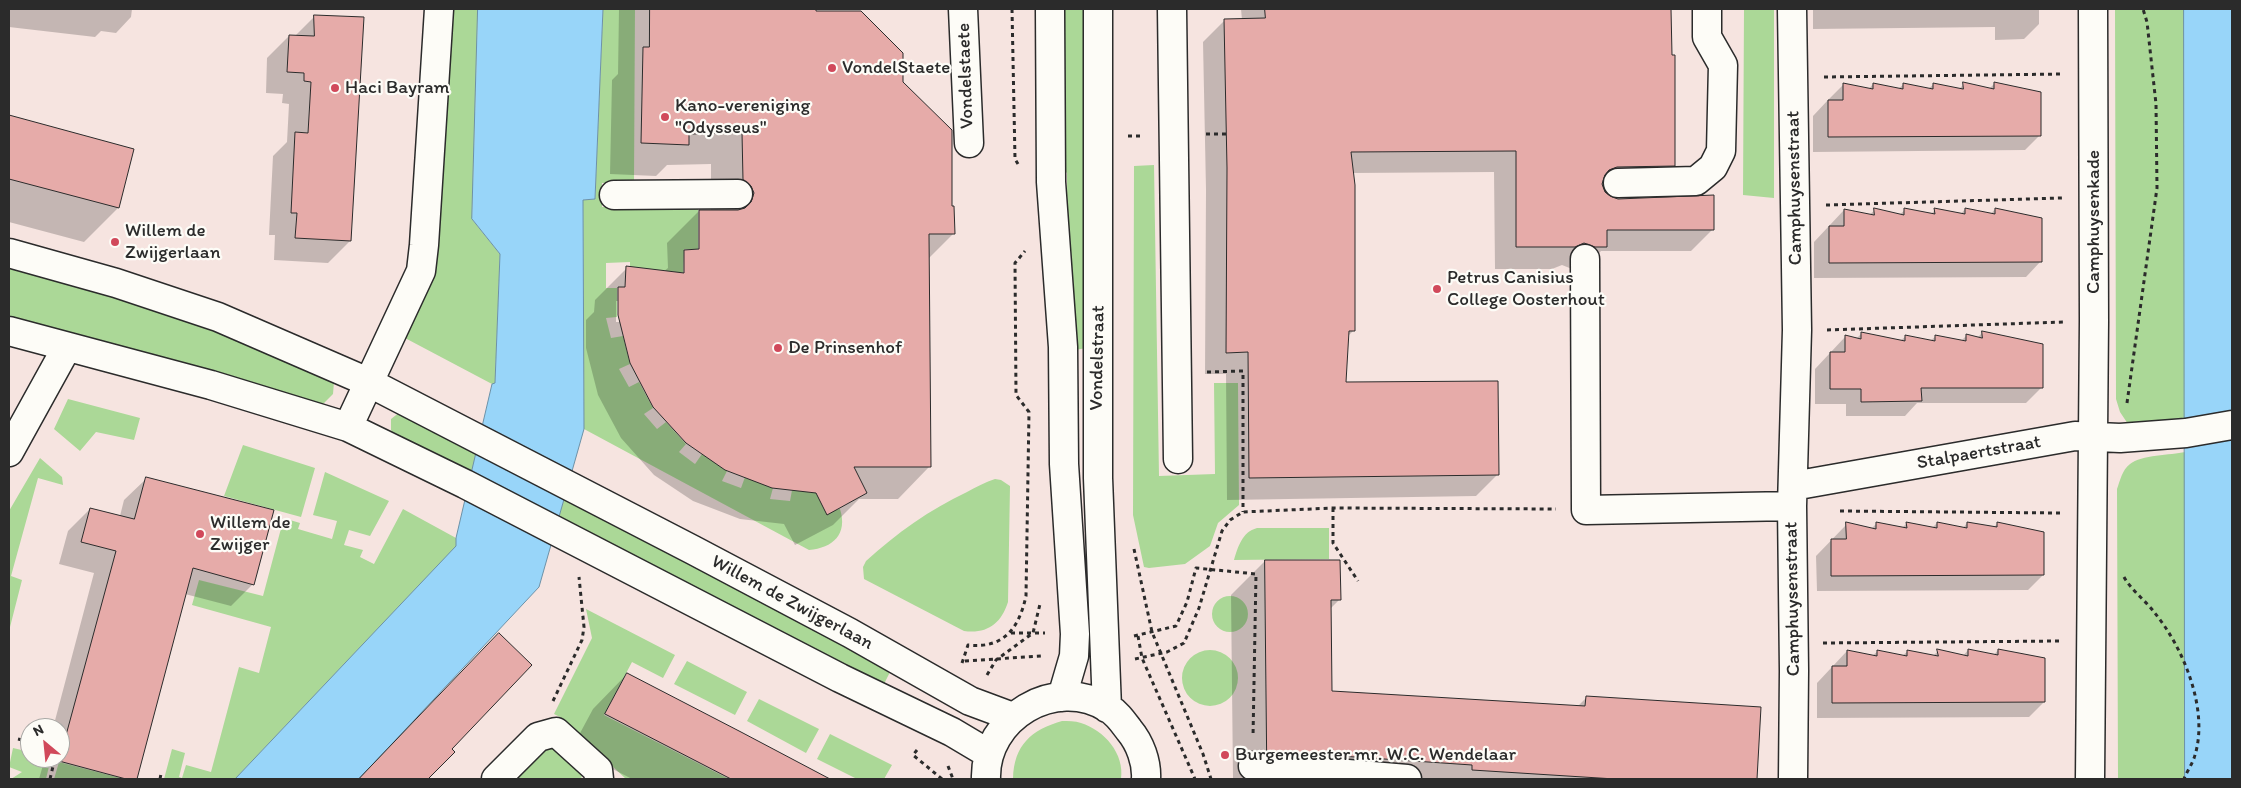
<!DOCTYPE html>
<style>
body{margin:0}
#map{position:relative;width:2241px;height:788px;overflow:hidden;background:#f6e4e0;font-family:Itim,sans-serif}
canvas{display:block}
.frame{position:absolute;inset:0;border:10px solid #2b2b2b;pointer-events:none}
.north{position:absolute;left:20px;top:718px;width:50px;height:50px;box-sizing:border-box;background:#fdfcf7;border:1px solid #a9a8a5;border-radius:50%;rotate:332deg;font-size:14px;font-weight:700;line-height:20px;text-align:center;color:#2b2b2b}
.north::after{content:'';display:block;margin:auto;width:18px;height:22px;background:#d1495b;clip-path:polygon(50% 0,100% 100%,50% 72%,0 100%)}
</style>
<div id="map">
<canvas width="2241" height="788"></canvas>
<div class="frame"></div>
<div class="north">N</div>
</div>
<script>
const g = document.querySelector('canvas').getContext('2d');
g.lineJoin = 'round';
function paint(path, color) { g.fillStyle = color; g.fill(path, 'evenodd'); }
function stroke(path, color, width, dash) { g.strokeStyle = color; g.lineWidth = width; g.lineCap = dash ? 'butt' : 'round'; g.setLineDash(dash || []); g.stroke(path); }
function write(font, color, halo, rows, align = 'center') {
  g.font = font + ' Itim,sans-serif'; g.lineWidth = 4.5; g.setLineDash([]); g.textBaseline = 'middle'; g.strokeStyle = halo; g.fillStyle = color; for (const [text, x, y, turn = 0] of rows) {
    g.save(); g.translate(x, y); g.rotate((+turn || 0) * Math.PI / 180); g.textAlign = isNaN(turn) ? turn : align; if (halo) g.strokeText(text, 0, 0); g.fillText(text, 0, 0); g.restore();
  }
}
const green = new Path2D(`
 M 450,9 L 478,9 L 472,219 L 500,254 L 495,383 L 492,384 L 405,338 L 415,313 Z
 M 603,9 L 635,9 L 634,183 L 602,183 L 602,207 L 698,207 L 698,249 L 684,249 L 683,273 L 630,267 L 630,262 L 606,263 L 606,288 L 617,288 L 617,317 L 606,318 L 611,338 L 623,336 L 630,364 L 619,369 L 629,387 L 639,382 L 653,408 L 644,414 L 657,429 L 666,422 L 686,444 L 679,452 L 695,464 L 702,454 L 727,471 L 722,481 L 741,488 L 745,477 L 773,488 L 770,499 L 790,501 L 792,490 L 820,493 L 823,507 L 830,511 L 840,509 C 848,534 833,548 809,550 L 584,429 L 583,200 L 595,199 Z
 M 1060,9 L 1090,9 L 1087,348 L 1068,351 L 1067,173 L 1061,167 Z
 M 1744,9 L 1774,9 L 1774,198 L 1743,195 Z
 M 2115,9 L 2184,9 L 2185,421 L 2130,427 L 2120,412 L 2116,399 Z
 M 1154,165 L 1159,476 L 1215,474 L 1214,383 L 1238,383 L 1239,505 L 1218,523 L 1210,546 L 1185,564 L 1149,568 L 1144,567 L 1133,515 L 1134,166 Z
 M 9,264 L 222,329 L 334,382 L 333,394 L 324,403 L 316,405 L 9,323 Z
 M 68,399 L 140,418 L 134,440 L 96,432 L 80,451 L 54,429 Z
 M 400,412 L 478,447 L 471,475 L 394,435 L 391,430 L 391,419 Z
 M 243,445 L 315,468 L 301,517 L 224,496 Z
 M 2185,452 L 2185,779 L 2118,779 L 2117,489 C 2120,481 2122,470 2130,464 C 2141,455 2171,455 2185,452 Z
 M 40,458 L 62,477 L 63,485 L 38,478 L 11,576 L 22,580 L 9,631 L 9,511 Z
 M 325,472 L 389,501 L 370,536 L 349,530 L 344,545 L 363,550 L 360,557 L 374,564 L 403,509 L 456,538 L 456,547 L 235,779 L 164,779 L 172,749 L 185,753 L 179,777 L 182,778 L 186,765 L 211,772 L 239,667 L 259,673 L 271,627 L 192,605 L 199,580 L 263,596 L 283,521 L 290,520 L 300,523 L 298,529 L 332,539 L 337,521 L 313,515 Z
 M 995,479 L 1001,480 L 1010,486 L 1008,602 C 1001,624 987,634 964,631 L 864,579 L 863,567 L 866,561 C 897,533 929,510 967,492 C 976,487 986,482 995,479 Z
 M 566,492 L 708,567 L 890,672 L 884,684 L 557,521 Z
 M 1257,528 L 1329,528 L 1329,559 L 1234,560 C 1238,547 1242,532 1257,528 Z
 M1212 614a18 18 0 1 1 36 0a18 18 0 1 1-36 0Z
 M 586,609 L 675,655 L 663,678 L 632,662 L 604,715 L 729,779 L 626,779 L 560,717 L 554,714 L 592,638 Z
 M1182 678a28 28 0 1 1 56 0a28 28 0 1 1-56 0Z
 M 687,661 L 747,692 L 735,715 L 674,684 Z
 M 759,699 L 819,729 L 806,753 L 747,721 Z
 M 1062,721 C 1068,721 1075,721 1081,723 C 1104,730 1125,754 1121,779 L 1013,779 C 1014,745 1031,730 1062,721 Z
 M 830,734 L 892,765 L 884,779 L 857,779 L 817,759 Z
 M 553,747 L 566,757 L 582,775 L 581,779 L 505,779 L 538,748 Z
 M 13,748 L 30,752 L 30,758 L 51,758 L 46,779 L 11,779 L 22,772 L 9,767 Z
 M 59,762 L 124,779 L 54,779 Z`);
const water = new Path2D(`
 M 478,9 L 603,9 L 595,199 L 583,200 L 584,429 L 539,587 L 359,779 L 235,779 L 456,546 L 456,538 L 492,384 L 495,383 L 500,254 L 472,219 Z
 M 2184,9 L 2232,9 L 2232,779 L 2185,779 Z`);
const shadow = new Path2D(`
 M 9,9 L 132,9 L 131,17 L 116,33 L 101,31 L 95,37 L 9,27 Z
 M 619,9 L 769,9 L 768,10 L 815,13 L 902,82 L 951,207 L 954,233 L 928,259 L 929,467 L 898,499 L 859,499 L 833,525 L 795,545 L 784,524 L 740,519 L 693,501 L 654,475 L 621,438 L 598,395 L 586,348 L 586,320 L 594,312 L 595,300 L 627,268 L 663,272 L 668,268 L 667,243 L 699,211 L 711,211 L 711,164 L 667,165 L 656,176 L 610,174 L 612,80 L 618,74 ZM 616,301 L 619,301 L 619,322 L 616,322 Z
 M 1241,9 L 1670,9 L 1674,165 L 1652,187 L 1603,189 L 1610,198 L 1713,229 L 1691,251 L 1601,251 L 1584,269 L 1572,269 L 1562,265 L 1552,269 L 1495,269 L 1494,172 L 1352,173 L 1353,331 L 1347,337 L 1344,384 L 1498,474 L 1476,496 L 1227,500 L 1226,374 L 1205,374 L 1206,190 L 1203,42 L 1225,20 L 1242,20 Z
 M 1813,9 L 2039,9 L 2039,24 L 2024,39 L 1995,40 L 1995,27 L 1813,29 Z
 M 315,16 L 350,241 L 328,263 L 274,260 L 275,235 L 269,235 L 273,156 L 287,142 L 289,104 L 282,103 L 283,94 L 266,93 L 267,58 L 289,36 L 295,36 Z
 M 1873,84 L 1898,89 L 1904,84 L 1928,89 L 1934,84 L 1959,89 L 1964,84 L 1989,89 L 1994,84 L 2040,135 L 2025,150 L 1813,152 L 1813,116 L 1828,100 L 1843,85 L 1868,90 Z
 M 9,117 L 133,149 L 118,208 L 84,242 L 9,222 Z
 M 1965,209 L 1990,215 L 1995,209 L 2041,261 L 2026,277 L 1814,278 L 1814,242 L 1844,210 L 1869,215 L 1875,210 L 1899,215 L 1905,210 L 1930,215 L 1935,210 L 1960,215 Z
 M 1982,333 L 2042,345 L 2042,387 L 2026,403 L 1917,403 L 1905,416 L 1846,416 L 1846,404 L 1815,404 L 1815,369 L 1845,337 L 1856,339 L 1861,334 L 1900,341 L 1906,336 L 1930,341 L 1936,336 L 1961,341 L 1966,336 L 1977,338 Z
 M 147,478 L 253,584 L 231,606 L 185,594 L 135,779 L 39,779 L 45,758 L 60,758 L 60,728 L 53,728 L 94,573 L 59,564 L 68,531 L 90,509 L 120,516 L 124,500 Z
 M 1877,523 L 1902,528 L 1907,523 L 1932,528 L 1937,523 L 1963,528 L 1967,523 L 1993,528 L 1998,523 L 2043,575 L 2028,590 L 1817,591 L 1816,556 L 1847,524 L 1871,529 Z
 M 1265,561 L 1339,600 L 1330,609 L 1330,692 L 1577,707 L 1586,698 L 1760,709 L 1756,779 L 1233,779 L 1231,595 Z
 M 499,635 L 530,665 L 421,779 L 359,779 Z
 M 1968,650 L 1993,656 L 1998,650 L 2044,702 L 2029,717 L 1817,718 L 1817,683 L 1847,651 L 1872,656 L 1878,651 L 1902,656 L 1908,651 L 1933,656 L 1938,651 L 1963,656 Z
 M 627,674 L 828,779 L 632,779 L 572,748 L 593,709 Z`);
const building = new Path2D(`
 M 650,9 L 816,9 L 816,11 L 861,11 L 903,53 L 903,82 L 952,130 L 952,206 L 954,206 L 955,234 L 929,234 L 931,467 L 854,467 L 867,493 L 827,515 L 816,493 L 772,488 L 725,470 L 686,443 L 653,407 L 630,363 L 618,315 L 618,287 L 625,287 L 626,266 L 684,273 L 684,250 L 699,249 L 699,210 L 738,210 L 745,208 L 751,202 L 754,193 L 751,186 L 743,180 L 742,133 L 689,134 L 689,145 L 641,143 L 643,47 L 649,47 Z
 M 1265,9 L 1671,9 L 1672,55 L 1675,55 L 1675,166 L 1617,167 L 1609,170 L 1605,175 L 1602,184 L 1605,192 L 1610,196 L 1618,199 L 1714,195 L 1714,230 L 1607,230 L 1607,247 L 1595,247 L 1584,243 L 1575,247 L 1516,247 L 1516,151 L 1351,152 L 1355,185 L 1355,331 L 1349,331 L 1346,382 L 1498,381 L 1499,475 L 1249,478 L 1248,352 L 1226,353 L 1227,168 L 1224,19 L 1265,18 Z
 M 314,15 L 364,17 L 351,241 L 295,238 L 297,213 L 291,213 L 295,132 L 308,133 L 311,82 L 304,81 L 304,73 L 287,72 L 289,35 L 314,36 Z
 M 1963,82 L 1994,89 L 1994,82 L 2041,92 L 2041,136 L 1828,137 L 1828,100 L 1843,100 L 1843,83 L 1873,89 L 1873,83 L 1903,89 L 1903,83 L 1933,89 L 1933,83 L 1963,89 Z
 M 9,115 L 134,149 L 119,208 L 9,179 Z
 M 1874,208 L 1904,215 L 1904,208 L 1935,214 L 1934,208 L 1965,214 L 1965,208 L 1995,214 L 1995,208 L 2042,218 L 2042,262 L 1829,263 L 1829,226 L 1844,226 L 1844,209 L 1874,215 Z
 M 1982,331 L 2043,344 L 2043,388 L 1921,388 L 1922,401 L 1861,402 L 1861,389 L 1830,389 L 1830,352 L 1845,352 L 1845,335 L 1861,339 L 1861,332 L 1905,341 L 1905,335 L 1935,341 L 1935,335 L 1966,341 L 1966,334 L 1982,338 Z
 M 146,477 L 274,510 L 254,585 L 193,568 L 137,779 L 126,779 L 59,761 L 116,551 L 81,542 L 90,508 L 134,519 Z
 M 1846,522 L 1876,529 L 1876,522 L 1907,528 L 1906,522 L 1937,528 L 1937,522 L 1967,528 L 1967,522 L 1997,527 L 1997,522 L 2044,532 L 2044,575 L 1831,576 L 1831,539 L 1846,539 Z
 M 1265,560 L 1340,560 L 1341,600 L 1331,600 L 1332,691 L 1585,706 L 1586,696 L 1761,707 L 1757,779 L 1615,779 L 1472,770 L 1472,765 L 1267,751 Z
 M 499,633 L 532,665 L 452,749 L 455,752 L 428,779 L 359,779 Z
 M 1937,649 L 1968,656 L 1968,649 L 1998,655 L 1998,649 L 2045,658 L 2045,702 L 1832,703 L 1832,666 L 1847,666 L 1847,650 L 1877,656 L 1877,650 L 1907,656 L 1907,650 L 1938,656 Z
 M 627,673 L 741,732 L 830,779 L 731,779 L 605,714 Z`);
const path = new Path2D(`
 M 1012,9 L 1015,159 L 1018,164
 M 1824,77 L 2062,74
 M 1206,134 L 1227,134
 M 1128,136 L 1142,136
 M 1826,205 L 2062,198
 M 1827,330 L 2063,322
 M 1207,372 L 1243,371 L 1243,512
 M 2127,403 L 2157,188 L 2156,104 L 2147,22 L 2143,9
 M 1333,508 L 1333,543 L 1358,581
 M 1840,511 L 2061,513
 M 1134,549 L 1152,632 L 1203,754 L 1211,779
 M 2124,577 C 2131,590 2145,600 2154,612 C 2183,647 2209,709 2195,755 C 2193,763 2187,771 2184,779
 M 1011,633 L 1045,633
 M 1134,636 L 1176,626 L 1187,602 L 1196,568 L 1256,574 L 1253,737
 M 1138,636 L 1142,658 L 1195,779
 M 1823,643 L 2060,641
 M 1135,659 L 1167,652 L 1184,643 L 1199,608 L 1222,531 L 1230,520 L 1243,512 L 1333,508 L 1556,509
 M 965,661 L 1041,656
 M 962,663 L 968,645 C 1004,649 1019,628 1026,596 L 1029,412 L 1016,395 L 1015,263 L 1025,251
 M 987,675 L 996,660 L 1033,633 L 1040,604
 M 553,701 L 582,640 L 584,627 L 579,577
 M 18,739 L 30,742
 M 917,750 L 913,755 L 942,779
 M 948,766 L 953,779
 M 50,779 L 55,758
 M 160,779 L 161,774`);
const minor = new Path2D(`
 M 963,9 L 969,143
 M 1050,9 L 1051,182 L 1063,347 L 1064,464 L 1075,634 L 1074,656 L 1062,697
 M 1098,9 L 1098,478 L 1107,708
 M 1172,9 L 1178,459
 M 1792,9 L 1797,330 L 1792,506 L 1794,671 L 1793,779
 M 1618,183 L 1696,181 L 1713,167 L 1721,151 L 1723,65 L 1707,37 L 1707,9
 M 614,195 L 738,194
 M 9,253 L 116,283 L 218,317 L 368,382 L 693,550 L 850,633 L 970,701 L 1013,717
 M 1585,259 L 1586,510 L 1792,506
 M 9,331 L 211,385 L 348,427 L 465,484 L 840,678 L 952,732 L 989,754
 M 348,427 L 421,271 L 424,245 L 439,9
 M 9,452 L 67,347
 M 1793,486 L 2075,436 L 2120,438 L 2186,433 L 2232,425
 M 1253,766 L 1407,779
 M 496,779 L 538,737 L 556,732 L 598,770 L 599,779
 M 986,779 C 984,718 1055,675 1108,708 C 1117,713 1123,722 1129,730 C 1140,743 1147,762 1146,779
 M 2090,779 L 2094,321 L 2093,9`);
const markers = [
 [832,68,5,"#d1495b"],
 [335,88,5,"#d1495b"],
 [665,117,5,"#d1495b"],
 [115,242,5,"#d1495b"],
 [1437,289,5,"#d1495b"],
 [778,348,5,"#d1495b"],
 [200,534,5,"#d1495b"],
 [1225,755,5,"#d1495b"]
];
const poiNames = [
 ["VondelStaete",842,68],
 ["Haci Bayram",345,88],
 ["Kano-vereniging",675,106],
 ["\"Odysseus\"",675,128],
 ["Willem de",125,231],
 ["Zwijgerlaan",125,253],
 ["Petrus Canisius",1447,278],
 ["College Oosterhout",1447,300],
 ["De Prinsenhof",788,348],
 ["Willem de",210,523],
 ["Zwijger",210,545],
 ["Burgemeester mr. W.C. Wendelaar",1235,755]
];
const streetNames = [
 ["Vondelstaete",966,76,-92],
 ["Camphuysenstraat",1795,188,-91],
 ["Camphuysenkade",2094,222,-90],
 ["Vondelstraat",1098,358,-89],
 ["Stalpaertstraat",1979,453,-10],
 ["Camphuysenstraat",1793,599,-91],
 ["Willem de Zwijgerlaan",792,603,28]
];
paint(green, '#abd897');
paint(water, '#98d5f9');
stroke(water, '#6c91a7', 1);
paint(shadow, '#0003');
paint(building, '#e6aba9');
stroke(building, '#2b2b2b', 1);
stroke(minor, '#2b2b2b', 31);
stroke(path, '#2b2b2b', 3, [4, 4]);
stroke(minor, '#fdfcf7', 28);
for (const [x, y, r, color] of markers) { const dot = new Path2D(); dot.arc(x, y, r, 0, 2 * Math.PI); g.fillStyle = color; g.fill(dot); stroke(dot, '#fdfcf7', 2); }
write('19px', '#2b2b2b', '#fdfcf7', poiNames, 'left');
write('19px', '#2b2b2b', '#fdfcf7', streetNames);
</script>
